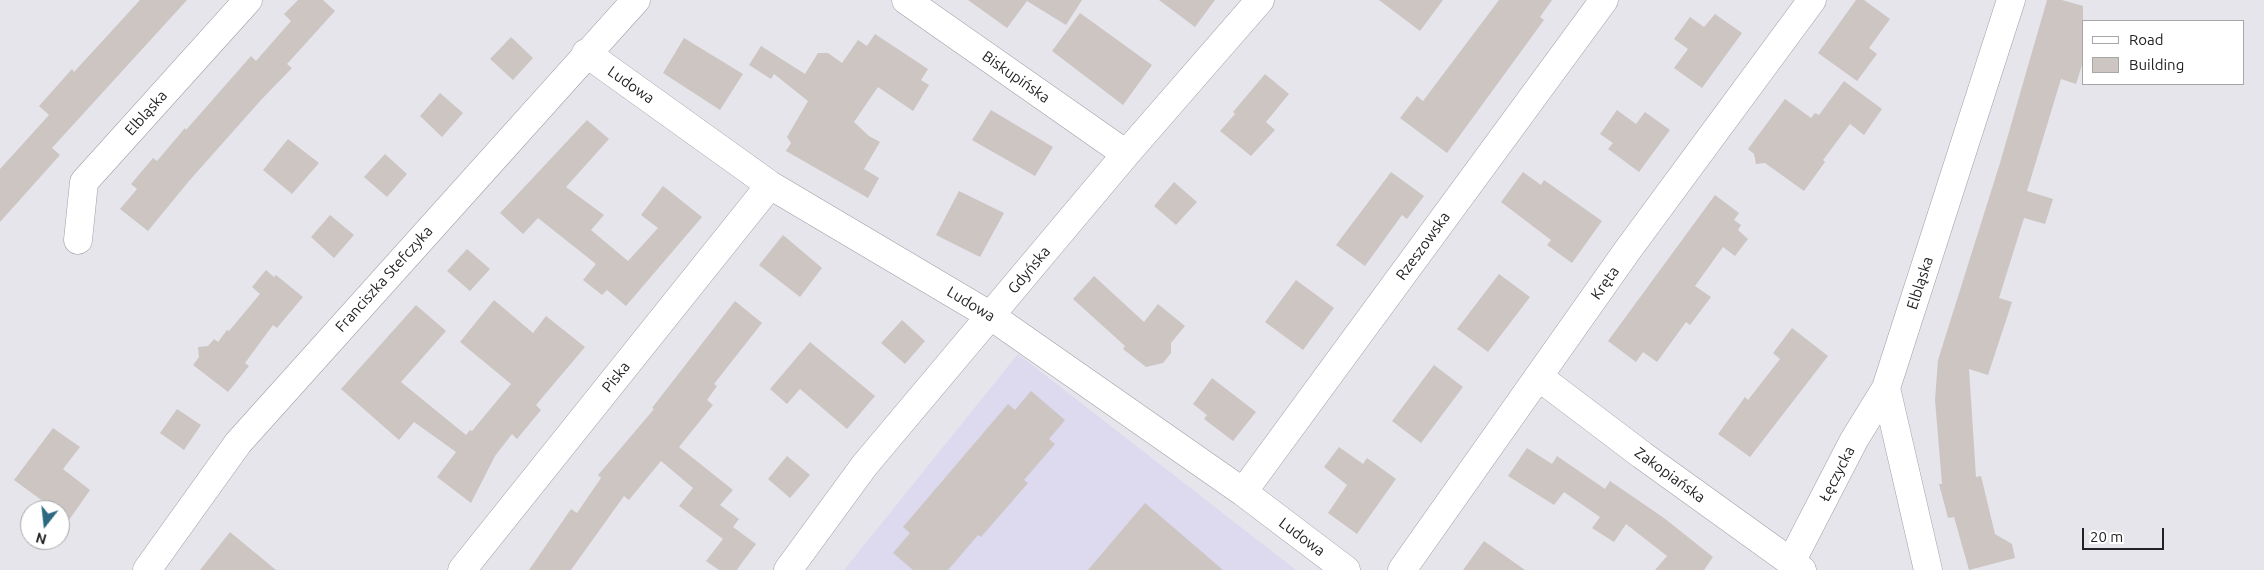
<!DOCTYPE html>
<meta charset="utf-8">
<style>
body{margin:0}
#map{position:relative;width:2264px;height:570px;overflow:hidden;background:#e6e5ec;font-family:Ubuntu,sans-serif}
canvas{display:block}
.legend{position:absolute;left:2082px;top:20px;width:162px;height:65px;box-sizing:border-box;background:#fff;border:1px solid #a7a7a7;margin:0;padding:6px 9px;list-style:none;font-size:15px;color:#222224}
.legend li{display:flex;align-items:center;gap:10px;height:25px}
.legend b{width:25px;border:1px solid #a7a7a7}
.north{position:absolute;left:20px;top:500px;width:50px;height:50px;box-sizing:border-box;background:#fff;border:1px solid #a7a7a7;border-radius:50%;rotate:196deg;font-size:14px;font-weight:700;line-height:20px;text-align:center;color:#222224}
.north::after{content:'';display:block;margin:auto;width:18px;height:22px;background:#2d6980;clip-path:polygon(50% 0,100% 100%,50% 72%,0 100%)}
.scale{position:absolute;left:2082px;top:528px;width:82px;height:22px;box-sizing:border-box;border:2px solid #222224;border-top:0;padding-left:6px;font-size:15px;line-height:18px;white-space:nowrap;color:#222224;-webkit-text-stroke:4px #fff;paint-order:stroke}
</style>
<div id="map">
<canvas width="2264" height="570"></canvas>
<ul class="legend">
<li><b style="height:6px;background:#fff"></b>Road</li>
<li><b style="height:14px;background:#ccc5c2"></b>Building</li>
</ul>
<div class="north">N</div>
<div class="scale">20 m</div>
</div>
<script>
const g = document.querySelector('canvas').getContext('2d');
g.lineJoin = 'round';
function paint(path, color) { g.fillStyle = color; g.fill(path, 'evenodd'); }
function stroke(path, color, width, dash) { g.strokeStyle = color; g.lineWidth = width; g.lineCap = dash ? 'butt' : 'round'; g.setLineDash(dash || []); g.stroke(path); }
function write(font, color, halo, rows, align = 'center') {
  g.font = font + ' Ubuntu,sans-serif'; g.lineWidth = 4; g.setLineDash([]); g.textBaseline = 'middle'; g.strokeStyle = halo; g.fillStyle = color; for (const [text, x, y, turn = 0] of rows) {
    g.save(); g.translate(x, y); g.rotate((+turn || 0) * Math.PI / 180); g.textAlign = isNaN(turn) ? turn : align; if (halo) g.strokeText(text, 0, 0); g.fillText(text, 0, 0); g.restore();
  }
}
const education = new Path2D(`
 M 1018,354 L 1296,570 L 844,570 Z`);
const building = new Path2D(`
 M 140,0 L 187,0 L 52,148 L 60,155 L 0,222 L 0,169 L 49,115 L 39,106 L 72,69 L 74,72 Z
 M 298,0 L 323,0 L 335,11 L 287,64 L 292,68 L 261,100 L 189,181 L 148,231 L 120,209 L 137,189 L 131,184 L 153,158 L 157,161 L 185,128 L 186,130 L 251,56 L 256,61 L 291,21 L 284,14 Z
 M 968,0 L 1082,0 L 1066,25 L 1027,1 L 1007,28 Z
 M 1159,0 L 1215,0 L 1195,27 Z
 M 1379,0 L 1443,0 L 1420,31 Z
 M 1499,0 L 1552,0 L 1540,17 L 1544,20 L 1447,153 L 1400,118 L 1417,96 L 1423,101 Z
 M 1856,0 L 1864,0 L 1890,19 L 1869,48 L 1877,54 L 1857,81 L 1818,53 Z
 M 2047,0 L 2062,0 L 2083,6 L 2083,62 L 2076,84 L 2061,79 L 2027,191 L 2053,199 L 2045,224 L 2024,218 L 1999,298 L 2012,302 L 1988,375 L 1969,369 L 1976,477 L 1981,476 L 1995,534 L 2012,544 L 2015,558 L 1969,570 L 1954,517 L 1948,518 L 1939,484 L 1942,484 L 1935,400 L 1938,360 L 2000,163 Z
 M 1080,13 L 1152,65 L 1123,105 L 1052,51 Z
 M 1715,14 L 1742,33 L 1702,88 L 1674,68 L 1688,49 L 1674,39 L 1690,17 L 1704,27 Z
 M 875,34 L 928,69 L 921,80 L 929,85 L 913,111 L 878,87 L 854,122 L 869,136 L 880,142 L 864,169 L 879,178 L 868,198 L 786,151 L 791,143 L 787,137 L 808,101 L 774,74 L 771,79 L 749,65 L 761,46 L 805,74 L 818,53 L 828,53 L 842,63 L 858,40 L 867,46 Z
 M 511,37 L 533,58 L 513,80 L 490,59 Z
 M 684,38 L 743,74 L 720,110 L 663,73 Z
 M 1265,74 L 1289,94 L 1266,122 L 1275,130 L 1251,156 L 1220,131 L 1235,114 L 1233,112 Z
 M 1844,81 L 1882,109 L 1864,135 L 1850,124 L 1823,160 L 1825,162 L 1804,191 L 1765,163 L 1756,164 L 1754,154 L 1748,149 L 1785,99 L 1811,118 L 1815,113 L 1819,115 Z
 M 440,93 L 463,113 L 442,137 L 420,116 Z
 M 991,110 L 1053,147 L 1035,176 L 972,140 Z
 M 1617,110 L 1636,124 L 1645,112 L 1670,130 L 1639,172 L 1608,149 L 1613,143 L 1600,134 Z
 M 587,120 L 609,139 L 566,187 L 604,215 L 591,230 L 628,261 L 658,228 L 641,215 L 663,186 L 702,217 L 626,306 L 607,290 L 602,295 L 583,280 L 596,264 L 538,218 L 523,234 L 500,213 Z
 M 288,139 L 319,163 L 292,194 L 263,170 Z
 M 385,154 L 407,174 L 387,197 L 364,177 Z
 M 1391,172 L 1424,196 L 1407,219 L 1402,215 L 1365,266 L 1336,245 Z
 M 1523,172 L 1541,185 L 1544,180 L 1602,221 L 1572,263 L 1547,245 L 1551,240 L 1501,202 Z
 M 1174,182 L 1197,202 L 1176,225 L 1154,206 Z
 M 959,191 L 1004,213 L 980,257 L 936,235 Z
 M 1715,195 L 1739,213 L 1734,220 L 1741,225 L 1738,230 L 1748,239 L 1735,256 L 1723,247 L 1695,286 L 1711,297 L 1690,325 L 1686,322 L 1657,362 L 1643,352 L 1636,362 L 1608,341 Z
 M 330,215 L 354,235 L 334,258 L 311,237 Z
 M 783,235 L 822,268 L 800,297 L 759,265 Z
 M 467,249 L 490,269 L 470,291 L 447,271 Z
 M 266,270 L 274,277 L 276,275 L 303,297 L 277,328 L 273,325 L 245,363 L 249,366 L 228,392 L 193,365 L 199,357 L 198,347 L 208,346 L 214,339 L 218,342 L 227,330 L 229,331 L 260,294 L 252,287 Z
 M 1499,274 L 1530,297 L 1488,352 L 1457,329 Z
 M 1094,276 L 1144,322 L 1158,304 L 1185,326 L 1171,343 L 1171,353 L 1163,363 L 1146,367 L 1123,349 L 1125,346 L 1073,299 Z
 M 1296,280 L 1334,308 L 1303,350 L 1265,322 Z
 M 494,300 L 533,333 L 546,316 L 585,347 L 536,405 L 541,410 L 517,439 L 512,434 L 495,456 L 471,503 L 437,477 L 456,452 L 414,422 L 399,440 L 341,389 L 416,305 L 446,331 L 401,382 L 466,435 L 470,430 L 472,431 L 511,384 L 460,342 Z
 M 735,301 L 762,323 L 714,384 L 717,386 L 707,400 L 713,405 L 679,447 L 733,490 L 720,505 L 739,519 L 733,527 L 756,544 L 741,564 L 737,570 L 719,570 L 706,561 L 723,539 L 679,506 L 693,488 L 661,461 L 629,500 L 624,496 L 571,570 L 529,570 L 571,509 L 577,513 L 601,478 L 598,475 L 654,409 L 652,408 Z
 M 902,320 L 925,341 L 905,364 L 881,343 Z
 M 1792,328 L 1828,356 L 1750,457 L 1718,434 L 1745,397 L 1748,400 L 1780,359 L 1773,353 Z
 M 810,342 L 875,396 L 847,429 L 800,389 L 787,404 L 770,389 Z
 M 1434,365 L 1463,387 L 1421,443 L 1392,421 Z
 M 1212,378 L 1256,412 L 1233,441 L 1204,419 L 1207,415 L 1193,404 Z
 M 1031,391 L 1065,420 L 1049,439 L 1055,444 L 1024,480 L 1028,483 L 981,537 L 978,535 L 948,570 L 913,570 L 893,553 L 910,533 L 903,527 L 1008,404 L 1015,410 Z
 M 177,409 L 201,425 L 184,450 L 160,433 Z
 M 53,428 L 80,447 L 63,469 L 90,490 L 69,520 L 60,514 L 60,510 L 55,510 L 14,480 Z
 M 1339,447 L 1363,464 L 1367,458 L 1396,479 L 1357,534 L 1328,513 L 1347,485 L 1324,467 Z
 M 1527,448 L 1552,464 L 1557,456 L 1605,489 L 1610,481 L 1664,518 L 1713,557 L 1704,570 L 1655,570 L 1667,556 L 1626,524 L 1614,542 L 1592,528 L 1600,517 L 1564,492 L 1554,505 L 1508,476 Z
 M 787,456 L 810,475 L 790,498 L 768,479 Z
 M 1145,503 L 1223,570 L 1088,570 Z
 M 230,532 L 276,570 L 200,570 Z
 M 1484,541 L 1525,570 L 1463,570 Z`);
const street = new Path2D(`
 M 906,0 L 1126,154
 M 586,53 L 770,185 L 991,316 L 1243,492 L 1346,570
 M 78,240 L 84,182 L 248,0
 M 1539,377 L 1642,455 L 1802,570
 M 1243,492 L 1604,0
 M 1791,562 L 1854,440 L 1886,388
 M 147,570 L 238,443 L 636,0
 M 462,570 L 770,185
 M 788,570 L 864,466 L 1126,154 L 1260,0
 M 1402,570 L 1627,251 L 1812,0
 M 1928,570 L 1886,388 L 2011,0`);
const streetNames = [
 ["Biskupińska",1016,77,35],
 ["Ludowa",631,85,35],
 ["Elbląska",146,113,-48],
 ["Rzeszowska",1423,246,-54],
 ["Gdyńska",1029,270,-50],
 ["Franciszka Stefczyka",384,279,-48],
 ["Kręta",1605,283,-55],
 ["Elbląska",1920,283,-72],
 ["Ludowa",971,304,31],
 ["Piska",616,377,-51],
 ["Łęczycka",1837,474,-63],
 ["Zakopiańska",1670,475,36],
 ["Ludowa",1302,537,37]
];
paint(education, '#ddd9ef');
paint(building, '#ccc5c2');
stroke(street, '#9e9ea4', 29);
stroke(street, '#fff', 28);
write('15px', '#222224', '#fff', streetNames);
</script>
